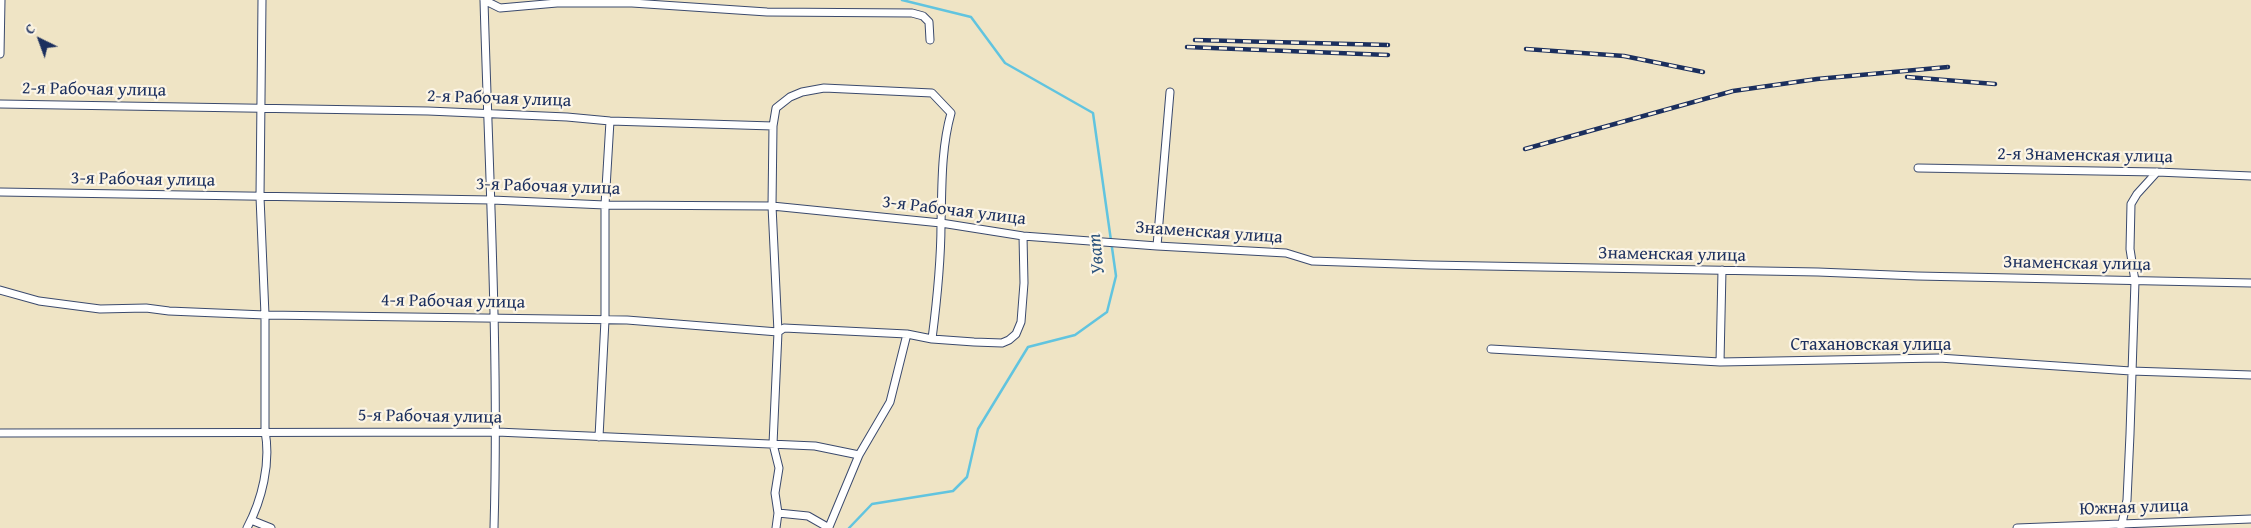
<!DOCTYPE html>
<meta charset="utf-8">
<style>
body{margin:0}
#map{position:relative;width:2251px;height:528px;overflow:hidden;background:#efe4c5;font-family:"Gentium Book Plus",serif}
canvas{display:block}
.north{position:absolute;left:15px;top:15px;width:50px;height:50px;-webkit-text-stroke:4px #fcf5e5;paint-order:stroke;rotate:318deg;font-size:14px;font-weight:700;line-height:20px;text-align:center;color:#1b2f5e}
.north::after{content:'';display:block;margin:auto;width:18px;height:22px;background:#1b2f5e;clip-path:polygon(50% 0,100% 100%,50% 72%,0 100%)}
</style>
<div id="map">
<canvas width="2251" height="528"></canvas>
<div class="north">С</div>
</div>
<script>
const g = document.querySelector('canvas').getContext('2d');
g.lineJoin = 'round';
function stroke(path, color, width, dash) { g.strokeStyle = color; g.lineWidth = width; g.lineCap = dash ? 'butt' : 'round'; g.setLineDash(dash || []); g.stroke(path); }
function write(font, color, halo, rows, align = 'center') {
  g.font = font + ' "Gentium Book Plus",serif'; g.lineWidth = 4.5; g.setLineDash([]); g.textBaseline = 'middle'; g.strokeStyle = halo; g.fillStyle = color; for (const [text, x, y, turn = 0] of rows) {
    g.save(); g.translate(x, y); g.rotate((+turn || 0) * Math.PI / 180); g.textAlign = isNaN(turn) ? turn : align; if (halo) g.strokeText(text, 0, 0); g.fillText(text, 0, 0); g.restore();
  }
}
const stream = new Path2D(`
 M 849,528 L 872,504 L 953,491 L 967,477 L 978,429 L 1028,347 L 1075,335 L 1107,312 L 1116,276 L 1093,113 L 1005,63 L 971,17 L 902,0`);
const minor = new Path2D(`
 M 484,0 C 489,176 499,352 494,528
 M 484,0 L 500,8 L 557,3 L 632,3 L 767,12 L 912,13 L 923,16 L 929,22 L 930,40
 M 0,54 L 1,0
 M 0,104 L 428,111 L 567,117 L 610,121 L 773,126 L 776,108 L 790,97 L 802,92 L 824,88 L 932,93 L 951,113 C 941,149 942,186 941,224 C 941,262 937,300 932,339
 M 773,126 L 772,206 L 778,332 L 773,444 L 779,468 L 775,493 L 778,513 L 776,528
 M 1918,168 L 2157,172 L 2251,176
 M 0,192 L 492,200 L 605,205 L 772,206 L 941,223 L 1023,236 L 1157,246 L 1286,253 L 1312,261 L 1429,265 L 1818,272 L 1917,276 L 2251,283
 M 1157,246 L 1170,92
 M 0,290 L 39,301 L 100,309 L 146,308 L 169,311 L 265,315 L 627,320 L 778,332 L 784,328 L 907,334 L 932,339 L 974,342 L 1002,343 L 1009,340 L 1016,334 L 1021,322 L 1024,283 L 1023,236
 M 1491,349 L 1720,362 L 1939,358 L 2131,371 L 2251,375
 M 1720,362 L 1722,270
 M 0,433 L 497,432 L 815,446 L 859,455
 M 599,437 L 605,320 L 605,205 L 610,121
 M 778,513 L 808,516 L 829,528
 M 251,520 L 271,528
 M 829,527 L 859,455 L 890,402 L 907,334
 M 247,528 C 262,500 271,463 265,431 L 265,315 L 260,197 L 262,0
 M 2017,528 L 2251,519
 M 2121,528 L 2127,500 L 2130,434 L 2135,281 L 2130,249 L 2131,204 L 2137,194 L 2157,172`);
const rail = new Path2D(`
 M 1195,40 L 1388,45
 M 1187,47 L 1388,55
 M 1526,49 L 1624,56 L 1703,72
 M 1907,77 L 1995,84
 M 1525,149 L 1733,91 L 1817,79 L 1948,67`);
const streetNames = [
 ["2-я Рабочая улица",94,90,1],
 ["2-я Рабочая улица",499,99,2],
 ["2-я Знаменская улица",2085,156,1],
 ["3-я Рабочая улица",143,180,1],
 ["3-я Рабочая улица",548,187,2],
 ["3-я Рабочая улица",954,211,7],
 ["Знаменская улица",1209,233,4],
 ["Знаменская улица",1672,255,1],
 ["Знаменская улица",2077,264,1],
 ["4-я Рабочая улица",453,302,1],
 ["Стахановская улица",1871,345],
 ["5-я Рабочая улица",430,417,1],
 ["Южная улица",2134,508,-2]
];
const waterNames = [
 ["Уват",1097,254,-96]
];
stroke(stream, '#61c4df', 2.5);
stroke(minor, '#3b4a6d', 9);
stroke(minor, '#fff', 7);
stroke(rail, '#1b2f5e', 4.5);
stroke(rail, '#fcf5e5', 2.5, [8]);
write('18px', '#1b2f5e', '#fcf5e5', streetNames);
write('italic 19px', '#2c547e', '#fcf5e5', waterNames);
</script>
